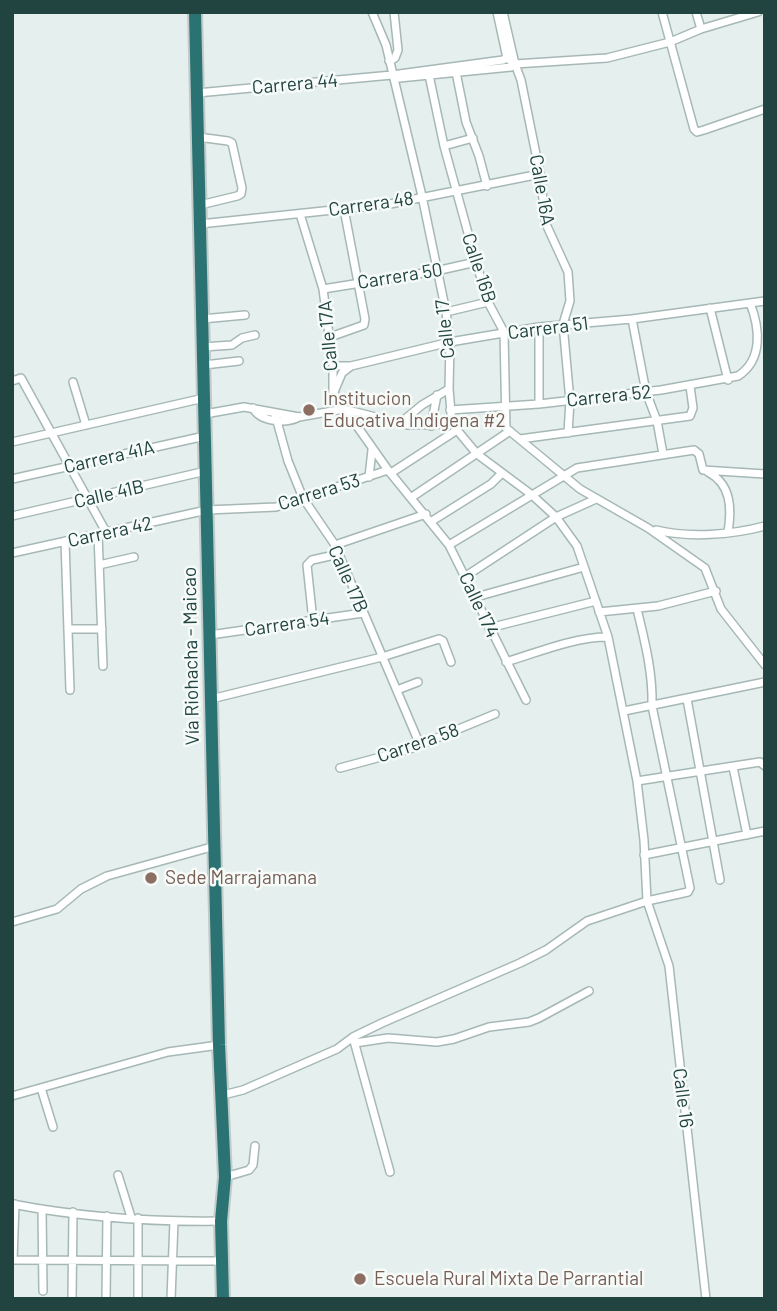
<!DOCTYPE html>
<meta charset="utf-8">
<style>
body{margin:0}
#map{position:relative;width:777px;height:1311px;overflow:hidden;background:#e5efed;font-family:Barlow,sans-serif}
canvas{display:block}
.frame{position:absolute;inset:0;border:14px solid #214441;pointer-events:none}
</style>
<div id="map">
<canvas width="777" height="1311"></canvas>
<div class="frame"></div>
</div>
<script>
const g = document.querySelector('canvas').getContext('2d');
g.lineJoin = 'round';
function stroke(path, color, width, dash) { g.strokeStyle = color; g.lineWidth = width; g.lineCap = dash ? 'butt' : 'round'; g.setLineDash(dash || []); g.stroke(path); }
function write(font, color, halo, rows, align = 'center') {
  g.font = font + ' Barlow,sans-serif'; g.lineWidth = 5; g.setLineDash([]); g.textBaseline = 'middle'; g.strokeStyle = halo; g.fillStyle = color; for (const [text, x, y, turn = 0] of rows) {
    g.save(); g.translate(x, y); g.rotate((+turn || 0) * Math.PI / 180); g.textAlign = isNaN(turn) ? turn : align; if (halo) g.strokeText(text, 0, 0); g.fillText(text, 0, 0); g.restore();
  }
}
const street = new Path2D(`
 M 372,12 L 386,45 L 422,196 L 446,312 L 450,342 L 449,389 L 452,424 L 477,454 L 532,495 L 556,517 L 577,546 L 608,637 L 637,781 L 644,840 L 647,901 L 669,966 L 706,1299
 M 497,12 L 507,58
 M 503,12 L 515,64
 M 662,12 L 694,129 L 697,132 L 704,130 L 765,109
 M 696,12 L 701,29
 M 507,58 L 515,64 L 521,80 L 540,174 L 546,224 L 568,272 L 570,301 L 563,324 L 570,401 L 568,433
 M 389,61 L 395,58 L 398,50 L 394,12
 M 456,72 L 466,122 L 479,156 L 487,186
 M 392,75 L 399,78 L 511,67 L 515,64 L 607,58 L 670,42 L 701,29 L 758,12
 M 429,75 L 444,146 L 476,262 L 488,302 L 504,332 L 506,428 L 580,489 L 648,528 L 705,568 L 721,609 L 765,665
 M 197,93 L 392,75 L 503,60 L 507,58
 M 198,137 L 228,141 L 232,143 L 242,188 L 241,194 L 237,196 L 200,205
 M 444,146 L 473,138
 M 300,214 L 323,289 L 333,366 L 333,392 L 388,470 L 449,545 L 526,700
 M 200,224 L 390,204 L 540,174
 M 323,289 L 436,271 L 476,262
 M 710,308 L 728,380
 M 446,312 L 488,302
 M 202,319 L 245,315
 M 632,319 L 646,392 L 657,421 L 663,454
 M 330,337 L 364,325 L 365,319 L 344,209
 M 203,347 L 232,345 L 242,338 L 255,335
 M 204,365 L 239,361
 M 333,366 L 351,366 L 450,342 L 539,327 L 632,319 L 765,301
 M 12,381 L 21,378 L 106,532
 M 73,382 L 86,425
 M 334,392 L 342,373 L 351,366
 M 539,404 L 539,327
 M 253,408 C 260,422 286,424 299,417
 M 450,410 L 539,404 L 661,390 L 738,376 C 763,360 760,328 750,303
 M 205,414 L 244,407 L 299,417 L 344,409 L 407,425 L 452,424
 M 275,414 L 288,461 L 303,498 L 335,545 L 420,745
 M 399,424 L 422,405 L 449,389
 M 431,426 L 437,395
 M 520,439 L 690,416 L 693,408 L 690,386
 M 12,442 L 204,398
 M 708,472 C 731,484 732,508 728,532
 M 391,473 L 457,430
 M 369,477 L 372,450
 M 12,479 L 205,436
 M 412,497 L 510,431
 M 12,516 L 206,471
 M 432,521 L 491,484 L 502,473
 M 656,530 C 690,538 731,535 765,526
 M 98,534 L 103,666
 M 65,541 L 70,690
 M 335,545 L 426,514
 M 449,545 L 577,468 L 694,450 L 699,454 L 703,470 L 765,474
 M 12,553 L 207,510 L 276,507 L 388,470
 M 99,565 L 134,557
 M 466,576 L 556,517 L 596,499
 M 476,597 L 584,567
 M 599,612 L 658,606 L 716,591
 M 313,621 L 307,565 L 312,560 L 339,554
 M 489,628 L 596,601
 M 68,629 L 102,629
 M 210,635 L 363,613
 M 506,662 C 539,652 574,637 608,637
 M 397,690 L 418,682
 M 211,699 L 382,657 L 439,639 L 443,641 L 451,662
 M 687,699 L 720,880
 M 624,711 L 765,682
 M 733,767 L 747,835
 M 340,768 L 410,749 L 495,714
 M 637,781 L 760,762 L 765,766
 M 644,855 L 765,831
 M 12,922 L 57,909 L 81,889 L 107,876 L 215,846
 M 354,1041 L 390,1172
 M 355,1043 L 388,1038 L 437,1042 L 454,1039 L 489,1027 L 529,1022 L 539,1018 L 589,991
 M 41,1088 L 53,1127
 M 223,1095 L 243,1090 L 337,1049 L 353,1037 L 382,1023 L 520,963 L 546,950 L 587,921 L 647,901 L 688,892 L 690,888 L 652,706 C 653,673 645,642 637,609
 M 12,1096 L 168,1052 L 219,1045
 M 118,1175 L 131,1217
 M 225,1177 L 249,1170 L 253,1165 L 255,1146
 M 12,1204 C 80,1217 152,1222 221,1221
 M 42,1209 L 43,1291
 M 12,1260 L 222,1261
 M 13,1260 L 15,1204
 M 72,1299 L 73,1212
 M 106,1299 L 107,1216
 M 138,1299 L 138,1218
 M 171,1299 L 174,1221`);
const highway = new Path2D(`
 M 195,12 L 219,1045 L 225,1177 L 221,1221 L 223,1299`);
const markers = [
 [309,410,7,"#8d6e63"],
 [151,878,7,"#8d6e63"],
 [360,1279,7,"#8d6e63"]
];
const streetNames = [
 ["Carrera 44",295,84,-5],
 ["Calle 16A",542,190,80],
 ["Carrera 48",371,204,-8],
 ["Calle 16B",479,268,72],
 ["Carrera 50",400,276,-9],
 ["Carrera 51",548,328,-7],
 ["Calle 17",445,329,-96],
 ["Calle 17A",328,336,-95],
 ["Carrera 52",609,396,-6],
 ["Carrera 41A",109,457,-13],
 ["Carrera 53",319,492,-17],
 ["Calle 41B",109,494,-13],
 ["Carrera 42",110,532,-12],
 ["Calle 17B",348,579,66],
 ["Calle 174",479,605,65],
 ["Carrera 54",287,624,-8],
 ["Vía Riohacha - Maicao",191,656,-91],
 ["Carrera 58",418,743,-19],
 ["Calle 16",683,1098,83]
];
const educationNames = [
 ["Institucion",323,399],
 ["Educativa Indigena #2",323,421],
 ["Sede Marrajamana",165,878],
 ["Escuela Rural Mixta De Parrantial",374,1279]
];
stroke(street, '#a6b8b6', 10);
stroke(highway, '#c1cbca', 16);
stroke(street, '#fff', 7);
stroke(highway, '#2a7372', 12);
for (const [x, y, r, color] of markers) { const dot = new Path2D(); dot.arc(x, y, r, 0, 2 * Math.PI); g.fillStyle = color; g.fill(dot); stroke(dot, '#f6fbf9', 2.5); }
write('19px', '#214441', '#f6fbf9', streetNames);
write('19px', '#785e54', '#f6fbf9', educationNames, 'left');
</script>
